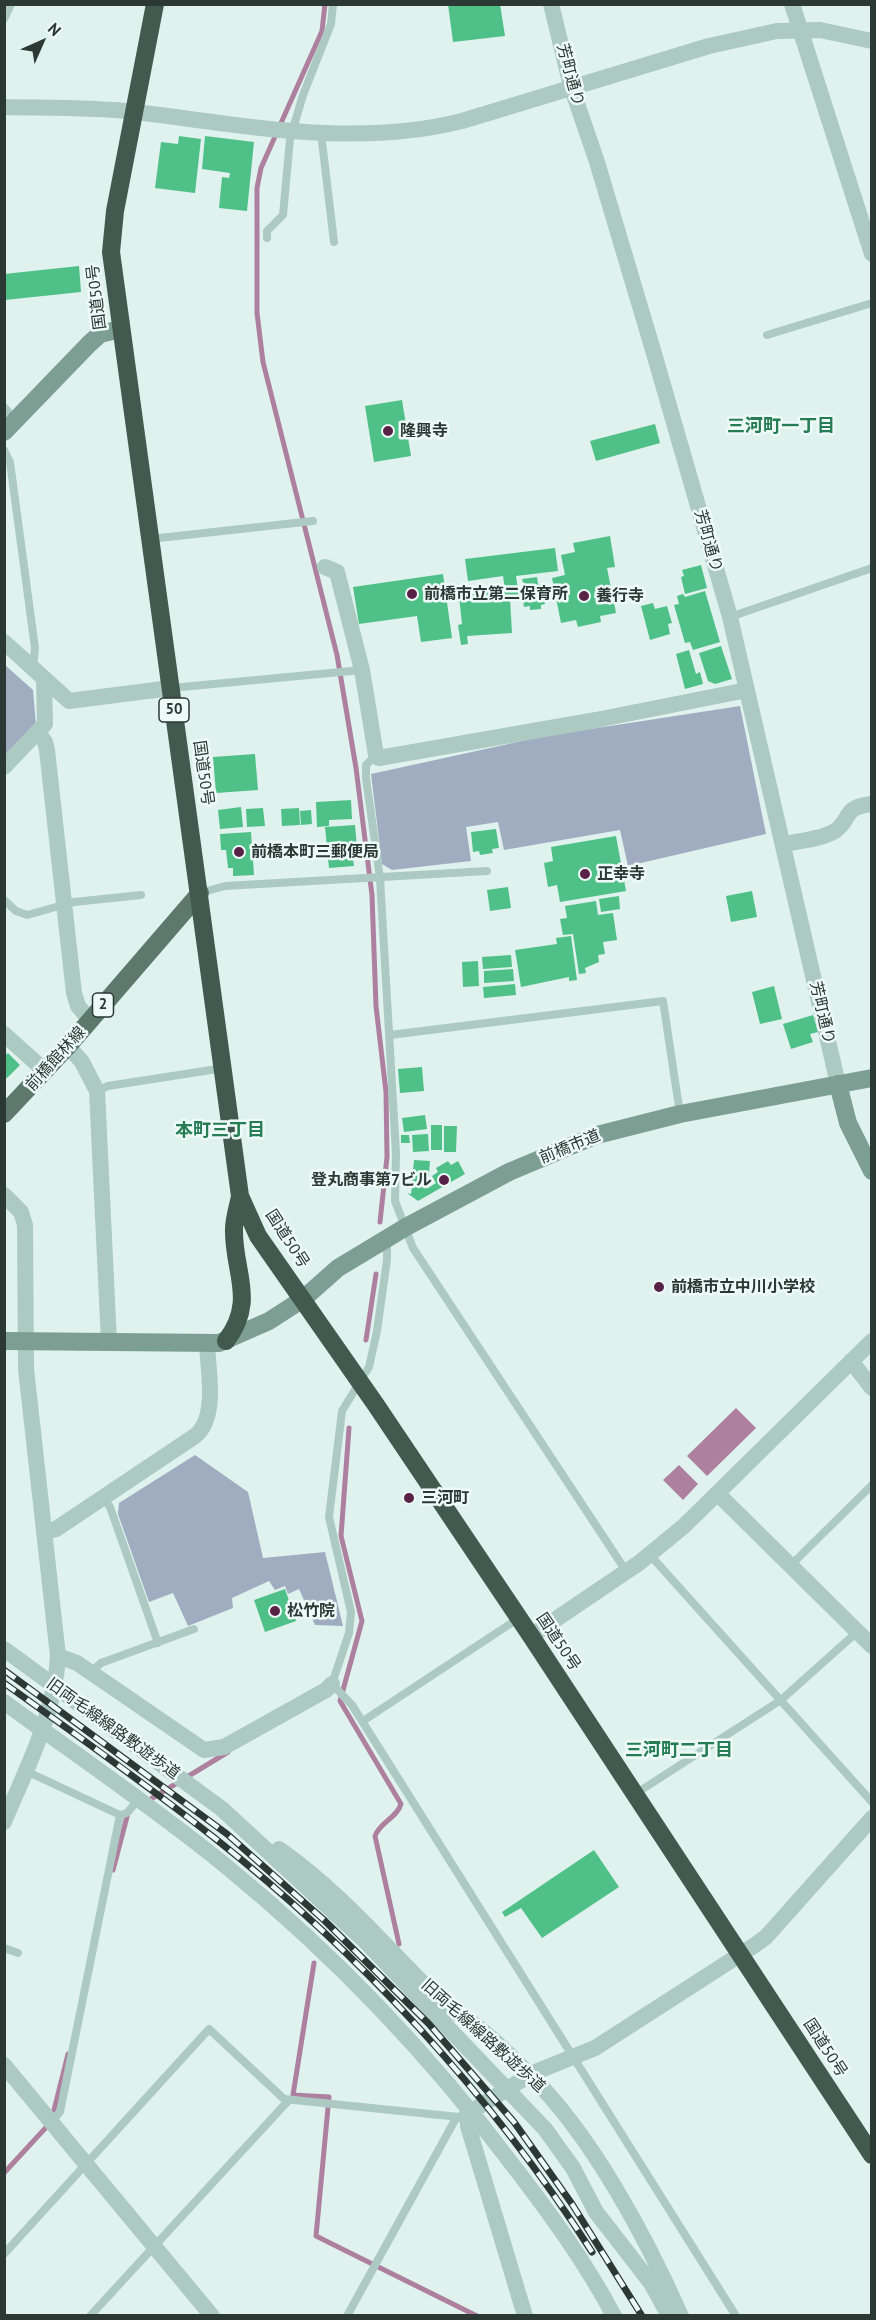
<!DOCTYPE html>
<meta charset="utf-8">
<style>
body{margin:0}
#map{position:relative;width:876px;height:2320px;overflow:hidden;background:#e0f2ee;font-family:"PT Sans",sans-serif}
canvas{display:block}
.frame{position:absolute;inset:0;border:6px solid #2b3833;pointer-events:none}
.north{position:absolute;left:12px;top:12px;width:60px;height:60px;-webkit-text-stroke:4px #edfaf7;paint-order:stroke;rotate:45deg;font-size:16px;font-weight:700;line-height:24px;text-align:center;color:#2b3833}
.north::after{content:'';display:block;margin:auto;width:21px;height:27px;background:#2b3833;clip-path:polygon(50% 0,100% 100%,50% 72%,0 100%)}
</style>
<div id="map">
<canvas width="876" height="2320"></canvas>
<div class="frame"></div>
<div class="north">N</div>
</div>
<script>
const g = document.querySelector('canvas').getContext('2d');
g.lineJoin = 'round';
function paint(path, color) { g.fillStyle = color; g.fill(path, 'evenodd'); }
function stroke(path, color, width, dash) { g.strokeStyle = color; g.lineWidth = width; g.lineCap = dash ? 'butt' : 'round'; g.setLineDash(dash || []); g.stroke(path); }
function write(font, color, halo, rows, align = 'center') {
  g.font = font + ' "PT Sans","Noto Sans JP",sans-serif'; g.lineWidth = 5; g.setLineDash([]); g.textBaseline = 'middle'; g.strokeStyle = halo; g.fillStyle = color; for (const [text, x, y, turn = 0] of rows) {
    g.save(); g.translate(x, y); g.rotate((+turn || 0) * Math.PI / 180); g.textAlign = isNaN(turn) ? turn : align; if (halo) g.strokeText(text, 0, 0); g.fillText(text, 0, 0); g.restore();
  }
}
const green = new Path2D(`
 M 5,665 L 33,690 L 36,725 L 5,760 Z
 M 740,706 L 766,834 L 628,866 L 620,830 L 504,850 L 498,822 L 466,827 L 471,861 L 392,870 L 382,864 L 371,774 L 545,736 Z
 M 195,1455 L 248,1492 L 263,1558 L 325,1552 L 343,1626 L 315,1625 L 299,1589 L 288,1594 L 285,1586 L 275,1590 L 269,1581 L 232,1598 L 233,1608 L 188,1626 L 173,1593 L 149,1602 L 118,1514 L 119,1503 Z`);
const water = new Path2D(`
 M 736,1408 L 756,1428 L 707,1476 L 687,1456 Z
 M 679,1465 L 698,1484 L 683,1500 L 663,1480 Z`);
const stream = new Path2D(`
 M 325,4 L 322,31 L 261,168 L 257,188 L 257,313 L 263,362 L 337,655 L 356,768 L 372,895 L 376,1006 L 386,1092 L 387,1157 L 380,1222
 M 366,1340 L 376,1274
 M 349,1428 L 341,1536 L 362,1621 L 340,1701 L 401,1804 C 397,1818 380,1822 375,1836 L 399,1944
 M 146,1802 L 228,1752
 M 113,1870 L 128,1813
 M 314,1963 L 293,2095 L 329,2097 L 316,2236 L 477,2316
 M 4,2173 L 51,2122 L 68,2054`);
const building = new Path2D(`
 M 448,4 L 500,4 L 505,36 L 453,42 Z
 M 179,136 L 201,139 L 195,193 L 155,188 L 161,142 L 178,144 Z
 M 205,136 L 254,142 L 247,211 L 219,208 L 222,177 L 229,178 L 230,173 L 202,169 Z
 M 79,266 L 81,292 L 5,300 L 4,274 Z
 M 402,400 L 411,456 L 374,462 L 365,406 Z
 M 655,424 L 660,443 L 596,461 L 590,441 Z
 M 610,536 L 615,567 L 607,568 L 616,613 L 600,616 L 601,622 L 578,627 L 576,620 L 561,623 L 552,578 L 565,575 L 561,555 L 575,552 L 573,543 Z
 M 555,548 L 558,571 L 516,576 L 519,597 L 510,599 L 512,633 L 467,636 L 468,644 L 461,645 L 458,625 L 462,624 L 459,596 L 505,590 L 503,576 L 468,581 L 465,559 Z
 M 701,565 L 707,588 L 685,594 L 681,577 L 684,576 L 682,570 Z
 M 443,574 L 452,638 L 421,642 L 417,616 L 359,624 L 353,587 Z
 M 537,577 L 538,584 L 542,585 L 545,604 L 541,605 L 541,609 L 530,610 L 530,606 L 524,607 L 521,587 L 524,586 L 522,579 Z
 M 705,591 L 720,642 L 693,650 L 690,642 L 685,643 L 674,605 L 679,604 L 677,596 L 683,594 L 685,597 Z
 M 653,603 L 655,609 L 667,606 L 672,623 L 668,624 L 670,634 L 650,640 L 641,606 Z
 M 721,646 L 732,679 L 715,684 L 708,681 L 699,653 Z
 M 689,650 L 696,674 L 700,672 L 703,684 L 685,689 L 676,654 Z
 M 255,754 L 258,790 L 216,793 L 213,757 Z
 M 351,800 L 352,819 L 329,820 L 329,826 L 317,827 L 316,802 Z
 M 241,807 L 243,827 L 220,829 L 218,810 Z
 M 263,808 L 265,826 L 247,827 L 246,809 Z
 M 299,808 L 300,825 L 282,826 L 281,809 Z
 M 311,810 L 312,824 L 301,825 L 300,811 Z
 M 355,825 L 358,859 L 353,859 L 354,866 L 329,868 L 325,827 Z
 M 496,829 L 499,848 L 492,849 L 493,853 L 480,855 L 479,851 L 473,852 L 471,832 Z
 M 251,832 L 254,875 L 233,876 L 233,868 L 228,868 L 226,850 L 221,850 L 220,834 Z
 M 616,836 L 626,891 L 560,902 L 557,885 L 548,887 L 544,863 L 553,861 L 551,847 Z
 M 508,887 L 511,908 L 490,911 L 487,890 Z
 M 752,891 L 757,917 L 731,922 L 726,896 Z
 M 619,896 L 620,909 L 601,912 L 599,899 Z
 M 596,901 L 598,915 L 613,913 L 617,940 L 603,942 L 605,954 L 598,955 L 599,962 L 585,968 L 586,973 L 579,974 L 573,934 L 563,935 L 560,919 L 567,918 L 565,906 Z
 M 571,936 L 577,980 L 569,981 L 569,977 L 521,987 L 515,950 L 557,944 L 556,938 Z
 M 511,955 L 512,967 L 483,969 L 482,957 Z
 M 478,961 L 479,986 L 463,987 L 462,962 Z
 M 513,969 L 514,981 L 484,983 L 484,971 Z
 M 515,984 L 516,995 L 484,998 L 483,987 Z
 M 774,986 L 782,1019 L 760,1024 L 752,992 Z
 M 813,1015 L 818,1032 L 810,1034 L 813,1042 L 791,1049 L 783,1024 Z
 M 8,1053 L 20,1065 L 7,1078 L 4,1076 L 4,1056 Z
 M 422,1067 L 424,1091 L 400,1093 L 398,1069 Z
 M 425,1115 L 427,1129 L 404,1132 L 402,1118 Z
 M 431,1125 L 442,1125 L 442,1150 L 431,1150 Z
 M 444,1126 L 457,1126 L 456,1152 L 444,1152 Z
 M 428,1134 L 429,1151 L 413,1152 L 412,1135 Z
 M 401,1135 L 409,1135 L 410,1143 L 401,1143 Z
 M 414,1160 L 430,1161 L 428,1185 L 412,1183 Z
 M 448,1161 L 451,1165 L 458,1161 L 465,1174 L 418,1201 L 407,1193 L 411,1194 L 412,1186 L 428,1188 L 436,1183 L 432,1176 L 438,1172 L 436,1168 Z
 M 285,1589 L 296,1621 L 265,1632 L 254,1600 Z
 M 594,1850 L 619,1887 L 542,1938 L 521,1908 L 505,1917 L 502,1912 Z`);
const lane = new Path2D(`
 M 4,19 L 11,4
 M 321,133 L 334,242
 M 267,238 L 267,231 L 283,215 L 290,139 L 303,95 L 331,24 L 333,4
 M 767,335 L 872,303
 M 4,407 L 16,420
 M 4,450 L 10,462 L 35,648 L 33,668
 M 150,539 L 313,521
 M 730,617 L 872,568
 M 171,688 L 362,670
 M 376,755 L 366,765 L 366,778 L 380,878 L 396,1153 L 395,1201 L 413,1248 L 626,1571
 M 200,893 L 225,886 L 487,871
 M 4,900 L 16,911 L 27,915 L 74,902 L 141,895
 M 390,1035 L 663,1001 L 680,1114
 M 97,1091 L 108,1086 L 224,1068
 M 387,1239 L 387,1260 L 377,1331 L 369,1367 L 342,1411 L 329,1517 L 351,1612 L 349,1633 L 332,1684 L 352,1705 L 736,2316
 M 103,1498 L 110,1507 L 158,1643
 M 650,1555 L 872,1802
 M 791,1565 L 872,1485
 M 91,1672 L 101,1663 L 194,1629
 M 363,1721 L 519,1618
 M 26,1771 L 120,1815 L 127,1813 L 138,1800
 M 635,1794 L 781,1700 L 857,1632
 M 4,1948 L 18,1953
 M 51,2122 L 60,2112 L 120,1815
 M 4,2254 L 209,2029 L 284,2099 L 459,2117
 M 90,2316 L 288,2101
 M 347,2316 L 455,2120 L 461,2116`);
const street = new Path2D(`
 M 551,4 L 571,86 L 597,162 L 653,350 L 730,617 L 838,1084
 M 792,4 L 872,254
 M 4,107 C 48,108 93,107 136,112 C 243,125 355,148 462,121 L 709,46 L 777,31 L 820,30 L 872,41
 M 325,567 L 337,572 L 362,670 L 376,755 L 379,758 L 596,720 L 747,690
 M 4,642 L 69,701 L 171,688
 M 38,732 L 45,742 L 47,750 L 74,993 L 78,1006 L 90,1020
 M 4,767 L 45,724 L 44,678
 M 784,844 C 799,841 822,839 835,831 C 853,818 841,808 871,804
 M 4,1034 L 45,1071
 M 68,1046 L 82,1062 L 97,1091 L 109,1342
 M 4,1195 L 21,1212 L 25,1225 L 26,1369 L 58,1656 C 55,1715 26,1769 4,1822
 M 851,1361 L 872,1388
 M 718,1494 L 872,1646
 M 44,1532 L 56,1529 L 195,1436 C 218,1418 208,1371 207,1344
 M 531,1636 L 639,1563 L 684,1526 L 872,1341
 M 4,1649 L 222,1809 L 364,1940 L 545,2129 L 573,2168 L 596,2212 L 651,2283 L 669,2316
 M 58,1656 L 77,1663 L 204,1750 L 224,1747 L 326,1690 L 332,1684
 M 4,1702 C 79,1757 156,1809 227,1867 C 336,1956 431,2056 515,2168 C 551,2215 586,2263 614,2316
 M 279,1849 C 341,1892 388,1950 442,2002 C 451,2011 464,2017 475,2025 C 494,2039 512,2057 529,2074 C 591,2134 646,2237 681,2316
 M 4,2065 L 212,2316
 M 525,2316 L 468,2126 L 467,2114 L 533,2073 L 595,2048 L 755,1945 L 766,1937 L 872,1818`);
const secondary = new Path2D(`
 M 4,432 L 89,344 L 100,334 L 121,329
 M 838,1084 L 848,1123 L 872,1171
 M 4,1341 L 219,1343 L 269,1321 L 303,1299 L 338,1268 L 406,1227 L 509,1172 L 597,1135 L 680,1114 L 872,1078`);
const primary = new Path2D(`
 M 4,1114 L 68,1046 L 200,893`);
const highway = new Path2D(`
 M 155,4 L 115,211 L 111,252 L 240,1196 L 258,1236 L 376,1405 L 531,1636 L 872,2155
 M 226,1341 C 257,1300 233,1272 234,1229 C 234,1218 238,1207 240,1196`);
const rail = new Path2D(`
 M 4,1670 L 227,1834 L 324,1920 L 429,2024 L 514,2122 L 572,2204 L 642,2316
 M 4,1683 C 74,1733 144,1783 212,1836 C 359,1952 491,2094 592,2252`);
const markers = [
 [388,431,6,"#582246"],
 [412,594,6,"#582246"],
 [584,596,6,"#582246"],
 [239,852,6,"#582246"],
 [585,874,6,"#582246"],
 [444,1180,6,"#582246"],
 [659,1287,6,"#582246"],
 [409,1498,6,"#582246"],
 [275,1611,6,"#582246"]
];
const shields = [
 [174,710,30],
 [103,1005,21]
];
const shieldNames = [
 ["50",174,710],
 ["2",103,1005]
];
const streetNames = [
 ["芳町通り",570,75,75],
 ["国道50号",97,297,-97],
 ["芳町通り",708,541,74],
 ["国道50号",203,773,82],
 ["芳町通り",822,1013,77],
 ["前橋館林線",56,1059,-48],
 ["前橋市道",570,1147,-22],
 ["国道50号",287,1239,57],
 ["国道50号",558,1642,56],
 ["旧両毛線線路敷遊歩道",113,1729,36],
 ["旧両毛線線路敷遊歩道",483,2036,42],
 ["国道50号",825,2048,57]
];
const poiNames = [
 ["隆興寺",400,431],
 ["前橋市立第二保育所",424,594],
 ["養行寺",596,596],
 ["前橋本町三郵便局",251,852],
 ["正幸寺",597,874],
 ["登丸商事第7ビル",432,1180,"right"],
 ["前橋市立中川小学校",671,1287],
 ["三河町",421,1498],
 ["松竹院",287,1611]
];
const neighbourhoodNames = [
 ["三河町一丁目",781,427],
 ["本町三丁目",220,1131],
 ["三河町二丁目",679,1751]
];
paint(green, '#a0adc1');
paint(water, '#ae80a0');
stroke(stream, '#ae80a0', 5);
paint(building, '#50c089');
stroke(lane, '#accac2', 8);
stroke(street, '#accac2', 16);
stroke(secondary, '#7d9e92', 18);
stroke(primary, '#5d796e', 18);
stroke(highway, '#42594f', 18);
stroke(rail, '#2b3833', 7);
stroke(rail, '#edfaf7', 4.5, [14]);
for (const [x, y, r, color] of markers) { const dot = new Path2D(); dot.arc(x, y, r, 0, 2 * Math.PI); g.fillStyle = color; g.fill(dot); stroke(dot, '#edfaf7', 2); }
for (const [x, y, w] of shields) { const box = new Path2D(); box.roundRect(x - w / 2, y - 12, w, 24, 4.5); g.fillStyle = '#edfaf7'; g.fill(box); stroke(box, '#2b3833', 1.5); }
write('bold 15px', '#2b3833', null, shieldNames);
write('16px', '#2b3833', '#edfaf7', streetNames);
write('bold 16px', '#2b3833', '#edfaf7', poiNames, 'left');
write('bold 18px', '#277d53', '#edfaf7', neighbourhoodNames);
</script>
